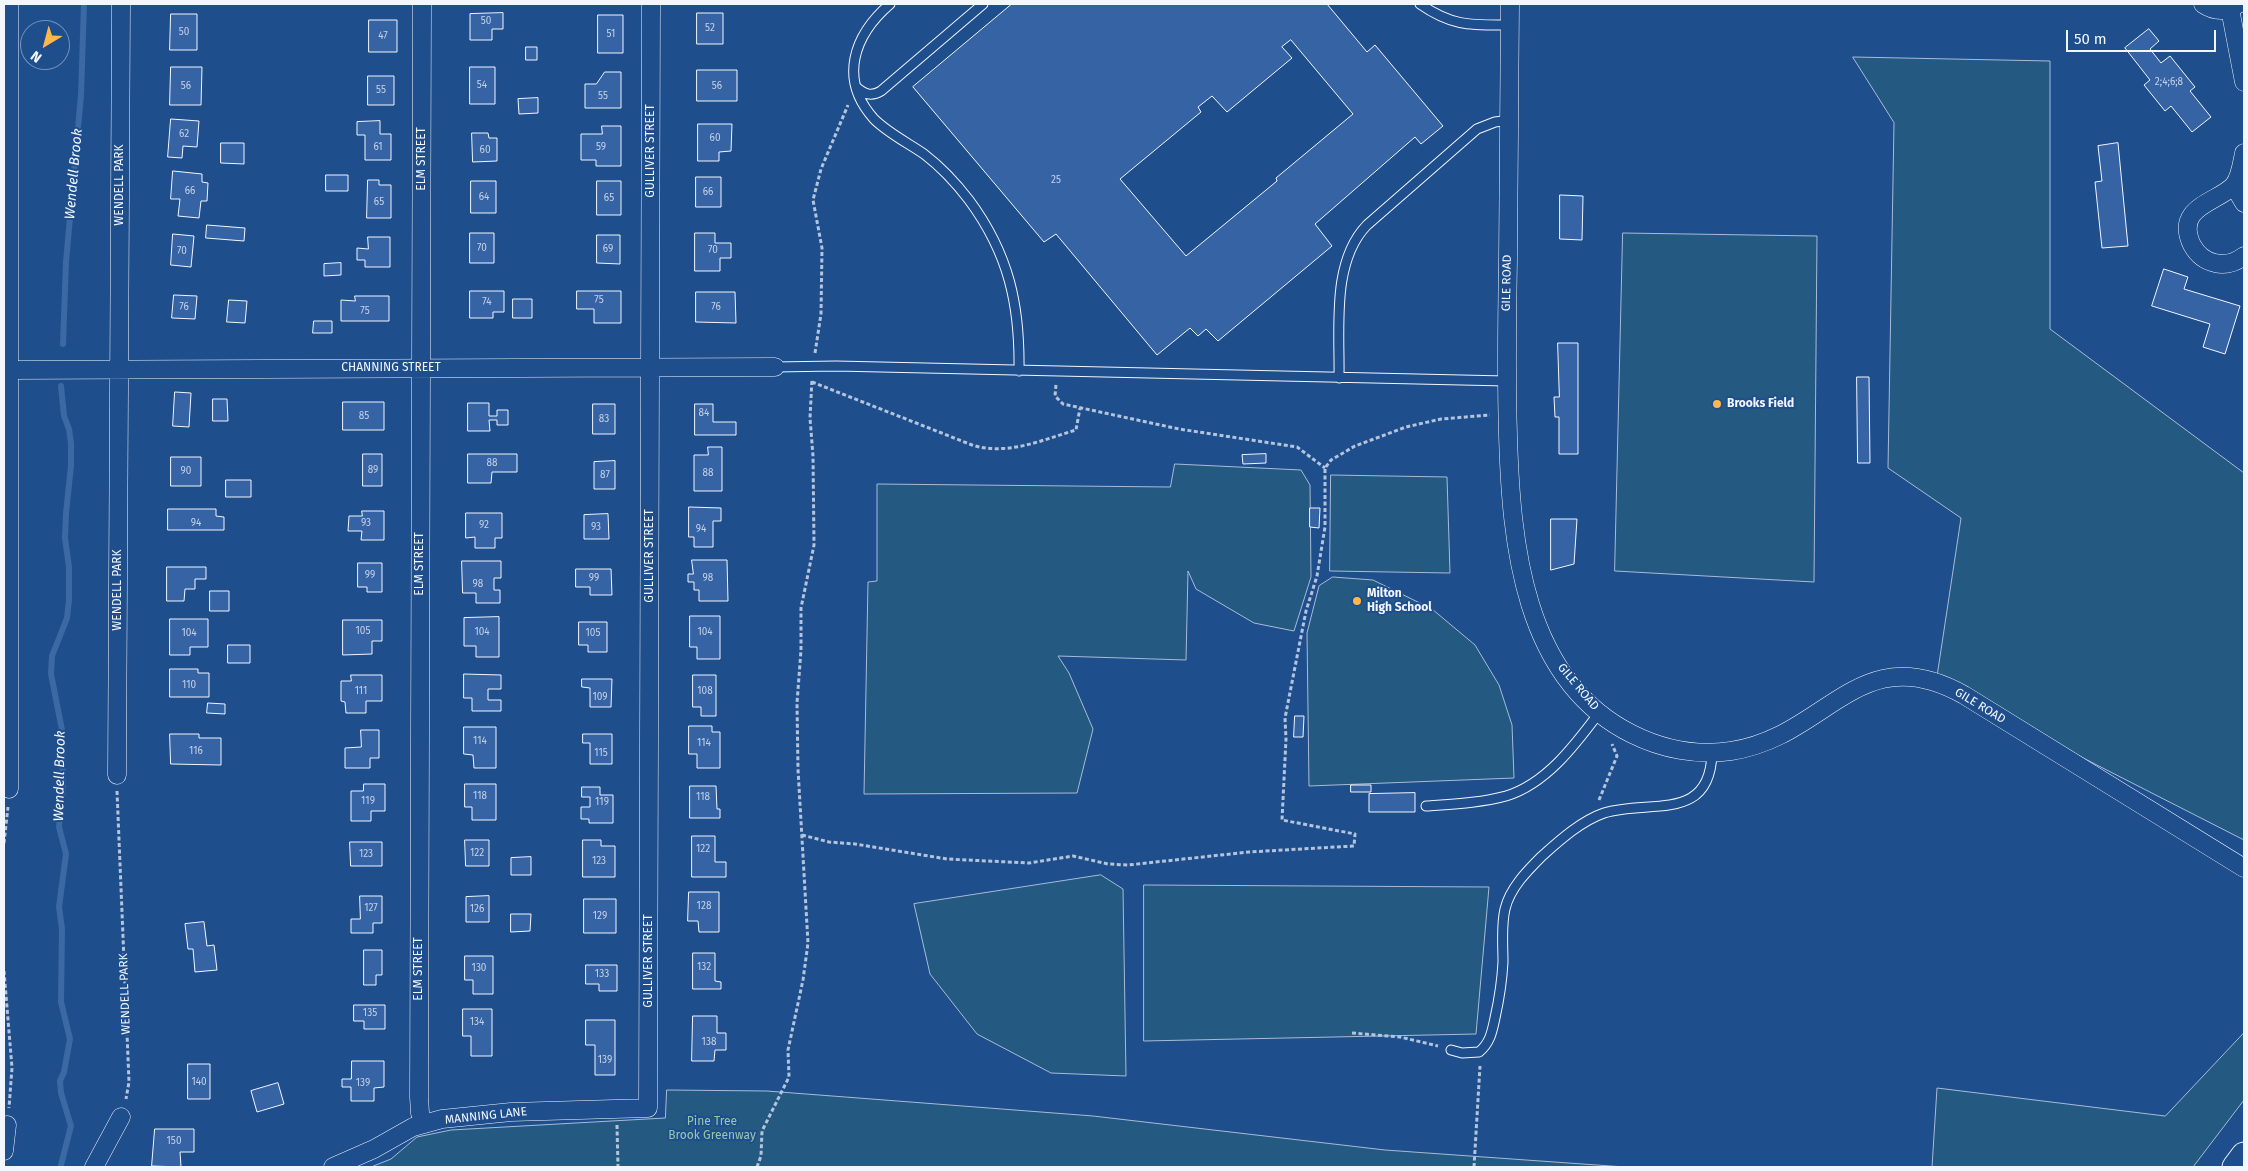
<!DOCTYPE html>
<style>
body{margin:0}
#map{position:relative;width:2248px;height:1171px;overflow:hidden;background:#1f4e8c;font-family:"Fira Sans",sans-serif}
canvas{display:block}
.frame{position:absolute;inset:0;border:5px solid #f2f6ff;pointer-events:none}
.north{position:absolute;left:20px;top:20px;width:50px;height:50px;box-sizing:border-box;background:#1f4e8c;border:1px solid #7391ba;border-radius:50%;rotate:217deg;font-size:14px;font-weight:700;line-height:20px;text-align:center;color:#f2f6ff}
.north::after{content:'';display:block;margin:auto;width:18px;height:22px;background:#ffb74d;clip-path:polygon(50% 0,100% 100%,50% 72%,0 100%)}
.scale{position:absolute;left:2066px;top:30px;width:150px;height:22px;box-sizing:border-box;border:2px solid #f2f6ff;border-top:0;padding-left:6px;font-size:15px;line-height:18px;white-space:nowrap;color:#f2f6ff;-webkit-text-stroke:4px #1f4e8c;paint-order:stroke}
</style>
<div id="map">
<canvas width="2248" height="1171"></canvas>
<div class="frame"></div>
<div class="north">N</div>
<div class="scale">50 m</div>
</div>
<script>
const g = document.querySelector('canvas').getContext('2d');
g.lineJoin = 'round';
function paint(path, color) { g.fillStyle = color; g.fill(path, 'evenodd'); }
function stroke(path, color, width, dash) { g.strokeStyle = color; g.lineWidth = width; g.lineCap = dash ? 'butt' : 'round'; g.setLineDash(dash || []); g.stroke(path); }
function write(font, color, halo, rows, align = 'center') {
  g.font = font + ' "Fira Sans",sans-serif'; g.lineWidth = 4; g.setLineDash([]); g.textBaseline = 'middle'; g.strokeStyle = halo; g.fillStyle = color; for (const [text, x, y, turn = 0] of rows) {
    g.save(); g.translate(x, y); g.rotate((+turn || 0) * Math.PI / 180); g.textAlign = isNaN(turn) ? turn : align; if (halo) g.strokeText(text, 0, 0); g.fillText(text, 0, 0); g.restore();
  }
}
const green = new Path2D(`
 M 1853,57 L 2050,61 L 2050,329 L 2244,473 L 2244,840 L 1936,683 L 1961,518 L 1888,468 L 1894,123 Z
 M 1623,233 L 1817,236 L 1814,582 L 1615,571 Z
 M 1175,464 L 1301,470 L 1310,485 L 1311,577 L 1294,631 L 1254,623 L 1196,589 L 1188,571 L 1186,660 L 1058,656 L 1069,673 L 1093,729 L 1077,793 L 864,794 L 868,582 L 877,581 L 877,484 L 1170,487 Z
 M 1331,475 L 1447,477 L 1450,573 L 1330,571 Z
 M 1333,577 L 1373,580 L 1432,609 L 1475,645 L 1499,685 L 1512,725 L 1514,778 L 1309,786 L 1307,633 L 1319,586 Z
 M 1101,875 L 1123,889 L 1126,1076 L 1051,1073 L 977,1034 L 930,974 L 914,904 Z
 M 1144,885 L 1489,887 L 1476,1034 L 1144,1041 Z
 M 2244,1033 L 2244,1100 L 2193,1167 L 1932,1167 L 1937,1088 L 2165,1116 Z
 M 667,1090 L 767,1091 L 1093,1116 L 1385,1150 L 1625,1167 L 371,1167 L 391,1159 L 417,1137 L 451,1130 L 665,1118 Z`);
const stream = new Path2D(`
 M 63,344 L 66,262 L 81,95 L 84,4
 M 61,1165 L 71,1126 L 61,1093 L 60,1081 L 64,1072 L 70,1039 L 61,1002 L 62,929 L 59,907 L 66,854 L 59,827 L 63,790 L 62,730 L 51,674 L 52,656 L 67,618 L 69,600 L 69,567 L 65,538 L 66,513 L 71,466 L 71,443 L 69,429 L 64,416 L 61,386`);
const building = new Path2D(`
 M 1012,4 L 1327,4 L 1367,52 L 1375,45 L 1443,126 L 1421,144 L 1415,137 L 1315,224 L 1332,246 L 1218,341 L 1206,329 L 1198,336 L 1190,328 L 1157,355 L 1056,234 L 1044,242 L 913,87 ZM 1291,40 L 1353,114 L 1276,178 L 1277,181 L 1186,256 L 1120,179 L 1201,112 L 1198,107 L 1212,96 L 1227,112 L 1292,58 L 1282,47 Z
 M 503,13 L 503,29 L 492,29 L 492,40 L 470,40 L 470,14 Z
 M 697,13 L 723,13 L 723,44 L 697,44 Z
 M 171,14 L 197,14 L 197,50 L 170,50 Z
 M 598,15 L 623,15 L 623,53 L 598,53 Z
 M 369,20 L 397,20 L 397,52 L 369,52 Z
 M 2149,29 L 2159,41 L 2150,49 L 2161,63 L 2170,56 L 2195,87 L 2190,91 L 2211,117 L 2192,132 L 2171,106 L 2165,111 L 2144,85 L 2150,80 L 2125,48 Z
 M 526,47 L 537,47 L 537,60 L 526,60 Z
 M 171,67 L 202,67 L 201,105 L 170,105 Z
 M 470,67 L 495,67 L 495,104 L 470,104 Z
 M 697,70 L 737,70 L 737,101 L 697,101 Z
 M 605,72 L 621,72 L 621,108 L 585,108 L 585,84 L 596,84 Z
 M 368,76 L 394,76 L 394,105 L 368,105 Z
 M 538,98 L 538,113 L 519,114 L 518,99 Z
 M 171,119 L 199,121 L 197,147 L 183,146 L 182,158 L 168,157 Z
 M 380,121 L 380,134 L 391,134 L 391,160 L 365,160 L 365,135 L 357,135 L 357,122 Z
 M 698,124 L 732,124 L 731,151 L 719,152 L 719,161 L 698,161 Z
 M 602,126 L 621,126 L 621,166 L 596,166 L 596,160 L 581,160 L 581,134 L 602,134 Z
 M 472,133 L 488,133 L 489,138 L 497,138 L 497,161 L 473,162 Z
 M 221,143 L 244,143 L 244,164 L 221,163 Z
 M 2118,143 L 2128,246 L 2102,248 L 2095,182 L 2102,181 L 2098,146 Z
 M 173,171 L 202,174 L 202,182 L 208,183 L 207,201 L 201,201 L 199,218 L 178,216 L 180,199 L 171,199 Z
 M 326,175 L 348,175 L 348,191 L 326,191 Z
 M 696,177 L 721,177 L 721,207 L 696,207 Z
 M 368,180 L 379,180 L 379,185 L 391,185 L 391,218 L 367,218 Z
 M 471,181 L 496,181 L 496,213 L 471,213 Z
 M 597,181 L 621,181 L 621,215 L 597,215 Z
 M 1560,195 L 1583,196 L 1582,240 L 1560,239 Z
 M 207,225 L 245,228 L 244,241 L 206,238 Z
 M 470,233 L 494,233 L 494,263 L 470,263 Z
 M 695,233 L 715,233 L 715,243 L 731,243 L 731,258 L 720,258 L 720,271 L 695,271 Z
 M 173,234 L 194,236 L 191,267 L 171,265 Z
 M 597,235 L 620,235 L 620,264 L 597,263 Z
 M 368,237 L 390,237 L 390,267 L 365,267 L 365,260 L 357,260 L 357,248 L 368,249 Z
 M 341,263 L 341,275 L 324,276 L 324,264 Z
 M 2164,269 L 2188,277 L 2184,289 L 2240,306 L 2225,354 L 2203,347 L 2210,324 L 2152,306 Z
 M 470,291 L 504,291 L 504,312 L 493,312 L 493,318 L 470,318 Z
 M 577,291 L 621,291 L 621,323 L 594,323 L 594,309 L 577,309 Z
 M 696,292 L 735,292 L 736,323 L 696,322 Z
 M 174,295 L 197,296 L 195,319 L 172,318 Z
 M 355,296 L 389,296 L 389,321 L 341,321 L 341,300 L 355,301 Z
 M 513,299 L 532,299 L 532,318 L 513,318 Z
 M 229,300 L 247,301 L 245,323 L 227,322 Z
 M 314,321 L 332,321 L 332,333 L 313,333 Z
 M 1558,343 L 1578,343 L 1578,454 L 1559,454 L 1559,417 L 1555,417 L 1554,397 L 1559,397 Z
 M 1857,377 L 1869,377 L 1870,463 L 1858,463 Z
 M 175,392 L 191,393 L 189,427 L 173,426 Z
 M 213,399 L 227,399 L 228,421 L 213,421 Z
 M 343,402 L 384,402 L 384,430 L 343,430 Z
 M 468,403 L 489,403 L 489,416 L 497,416 L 497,410 L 508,410 L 508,425 L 497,425 L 497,420 L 489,420 L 490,431 L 468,431 Z
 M 593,404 L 615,404 L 615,434 L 593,434 Z
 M 695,404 L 713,404 L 713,422 L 736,422 L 736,435 L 695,435 Z
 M 708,447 L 722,447 L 722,491 L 694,491 L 694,455 L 708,455 Z
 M 363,454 L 382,454 L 382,486 L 363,486 Z
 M 468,454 L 517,454 L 517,472 L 492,472 L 491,483 L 468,483 Z
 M 1266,454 L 1266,463 L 1243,464 L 1242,455 Z
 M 171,457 L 201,457 L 201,486 L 171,486 Z
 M 615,461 L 615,489 L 594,489 L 594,462 Z
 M 226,480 L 251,480 L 251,497 L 226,497 Z
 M 689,507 L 721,508 L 721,521 L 713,521 L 713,547 L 694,547 L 694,537 L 689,537 Z
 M 1310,508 L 1320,508 L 1319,528 L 1310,527 Z
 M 168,509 L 216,509 L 216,516 L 224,517 L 224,530 L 168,530 Z
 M 362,511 L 384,511 L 384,540 L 361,540 L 362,531 L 348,531 L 349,516 L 362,516 Z
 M 466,513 L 502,513 L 502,538 L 495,538 L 495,548 L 475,548 L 475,537 L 466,538 Z
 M 608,514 L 609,539 L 584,539 L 584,515 Z
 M 1551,519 L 1577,519 L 1574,564 L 1551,570 Z
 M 692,560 L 727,560 L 728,601 L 699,601 L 699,590 L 694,590 L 694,582 L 688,582 L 688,574 L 693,574 Z
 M 462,561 L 501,561 L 501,578 L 494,578 L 494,590 L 500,590 L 500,603 L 476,603 L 476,593 L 463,593 Z
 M 358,563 L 382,563 L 382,592 L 367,592 L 367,587 L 358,587 Z
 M 167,567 L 206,567 L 206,579 L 195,579 L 195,589 L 185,589 L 184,601 L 167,601 Z
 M 576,569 L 611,569 L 612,595 L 590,595 L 590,587 L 576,587 Z
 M 210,591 L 229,591 L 229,611 L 210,611 Z
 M 690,616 L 720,616 L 720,659 L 697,659 L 697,647 L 690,647 Z
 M 499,617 L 499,657 L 476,657 L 476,646 L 464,646 L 464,618 Z
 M 170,619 L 208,619 L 208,647 L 190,647 L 190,655 L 170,655 Z
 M 343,620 L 382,620 L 382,641 L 372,641 L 372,654 L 343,655 Z
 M 579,622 L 607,622 L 607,652 L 588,652 L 588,645 L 579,645 Z
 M 228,645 L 250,645 L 250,663 L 228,663 Z
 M 170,669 L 198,669 L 198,673 L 209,673 L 209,697 L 170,697 Z
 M 464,674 L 501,675 L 501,689 L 488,689 L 488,700 L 501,700 L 501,711 L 472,711 L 472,698 L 464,698 Z
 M 351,675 L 382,675 L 382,701 L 366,701 L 366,713 L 346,713 L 345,702 L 341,701 L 341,681 L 351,681 Z
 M 693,675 L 716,675 L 716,716 L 701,716 L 701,707 L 693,707 Z
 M 582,679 L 612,679 L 611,707 L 590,707 L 590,688 L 582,687 Z
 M 208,703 L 225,704 L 225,714 L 207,713 Z
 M 1295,716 L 1304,716 L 1303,737 L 1294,737 Z
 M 689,726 L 712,726 L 712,732 L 720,732 L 720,768 L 697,768 L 697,754 L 689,754 Z
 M 464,727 L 496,727 L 496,768 L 474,768 L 473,755 L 464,754 Z
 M 361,730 L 379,730 L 379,758 L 370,758 L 370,768 L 345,768 L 345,748 L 361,747 Z
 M 170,734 L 199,734 L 199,738 L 221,738 L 221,765 L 171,764 Z
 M 583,734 L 612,734 L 612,764 L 590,764 L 590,743 L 583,743 Z
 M 364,784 L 385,784 L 385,811 L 371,811 L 371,821 L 351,821 L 351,791 L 363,791 Z
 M 465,784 L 496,784 L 496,820 L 472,820 L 472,807 L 465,807 Z
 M 1351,785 L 1371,785 L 1371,792 L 1351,792 Z
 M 690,786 L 716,786 L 717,809 L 720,809 L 720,818 L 690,818 Z
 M 582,787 L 600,787 L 600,795 L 613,795 L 613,823 L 589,823 L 589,819 L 581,819 L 581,807 L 590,807 L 590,797 L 582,797 Z
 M 1415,793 L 1415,812 L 1369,812 L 1369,794 Z
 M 692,836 L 715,836 L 715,862 L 726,862 L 726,877 L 692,877 Z
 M 465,840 L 489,840 L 489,866 L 466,866 Z
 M 583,840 L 601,840 L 601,846 L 615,846 L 615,877 L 583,877 Z
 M 350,842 L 382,842 L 382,866 L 351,866 Z
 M 531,857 L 531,875 L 511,875 L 511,858 Z
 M 689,892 L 719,892 L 719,932 L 699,932 L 698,921 L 688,921 Z
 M 360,896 L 382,896 L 382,923 L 373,923 L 373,933 L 351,933 L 351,919 L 360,919 Z
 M 489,896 L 489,922 L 466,922 L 466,897 Z
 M 584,899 L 616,899 L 616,933 L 584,933 Z
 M 511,914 L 531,914 L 530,931 L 511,932 Z
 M 204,922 L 207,946 L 214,945 L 217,970 L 195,972 L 193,949 L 188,949 L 185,924 Z
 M 364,950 L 382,950 L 382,975 L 376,975 L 376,985 L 364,985 Z
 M 693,953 L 715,953 L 715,981 L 721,982 L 721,989 L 693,989 Z
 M 465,956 L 493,956 L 493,994 L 473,994 L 473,980 L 465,980 Z
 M 586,965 L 617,965 L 617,991 L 599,991 L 599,984 L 586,984 Z
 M 354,1005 L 385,1005 L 385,1029 L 364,1029 L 364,1021 L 354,1021 Z
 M 463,1009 L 492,1009 L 492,1056 L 471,1056 L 471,1036 L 463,1036 Z
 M 693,1016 L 717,1016 L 717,1033 L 726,1033 L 726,1050 L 715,1050 L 714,1061 L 692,1061 Z
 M 586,1020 L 615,1020 L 615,1075 L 595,1075 L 595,1045 L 586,1045 Z
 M 352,1061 L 384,1061 L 384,1087 L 374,1088 L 374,1101 L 351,1101 L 351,1087 L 342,1087 L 342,1079 L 351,1079 Z
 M 188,1064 L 210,1064 L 210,1099 L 188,1099 Z
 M 278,1083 L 284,1104 L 257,1112 L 251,1091 Z
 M 155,1129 L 194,1129 L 194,1152 L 180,1152 L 181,1167 L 152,1166 Z`);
const path = new Path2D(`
 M 815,353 L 821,314 L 822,248 L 813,200 L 821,169 L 848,105
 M 812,382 L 972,445 C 1007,456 1042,440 1076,430 L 1080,408
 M 1056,385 L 1055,396 L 1063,404 L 1179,429 L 1297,447 L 1325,468
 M 117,791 L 129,1082 L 126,1099
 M 1599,800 L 1617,756 L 1612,744
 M 802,835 L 829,842 L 855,844 L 947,859 L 1029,863 L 1073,856 L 1108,864 L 1128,865 L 1249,852 L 1354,846 L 1355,834 L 1282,820 L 1286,739 L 1285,718 L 1306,611 L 1317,576 L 1325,527 L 1325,468 L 1331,460 L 1355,446 L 1406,427 L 1441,419 L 1490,415
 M 4,843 L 8,807
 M 4,971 L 12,1068 L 9,1108
 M 1352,1033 L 1400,1037 L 1438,1046
 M 617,1125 L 618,1167
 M 757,1167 L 761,1156 L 762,1131 L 789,1077 L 788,1050 L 803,980 L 808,943 L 798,769 L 797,703 L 801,650 L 801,608 L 814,545 L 813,456 L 810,418 L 812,379
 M 1474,1167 L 1480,1066`);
const lane = new Path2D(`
 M 890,4 C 854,35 838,79 874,119 C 888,133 908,143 924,154 C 941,167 956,183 969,200 C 1009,254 1020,305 1019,371
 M 1420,4 C 1453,27 1472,25 1510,25
 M 856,87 C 864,94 871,97 881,91 L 983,4
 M 775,367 L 836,366 L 1506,381
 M 1339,378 C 1340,329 1331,262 1367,225 L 1477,129 L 1495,122 L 1510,120
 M 1426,806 C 1453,804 1480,803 1506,796 C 1546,784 1575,745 1599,713
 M 1451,1050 L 1462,1053 L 1479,1052 C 1490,1043 1492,1032 1495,1018 C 1499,1000 1502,981 1503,962 C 1503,945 1501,926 1505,909 C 1510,888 1527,871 1542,856 C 1560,840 1581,821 1604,813 C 1650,799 1710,823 1712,753`);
const street = new Path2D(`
 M 422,4 L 419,1097 L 420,1113 L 424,1124
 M 1510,4 C 1509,89 1509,174 1508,259 C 1507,318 1506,376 1508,435 C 1511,542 1523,680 1632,734 C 1662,749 1697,756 1731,751 C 1827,737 1859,636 1964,695 L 2244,868
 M 2203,4 C 2215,12 2226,12 2238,4
 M 2230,9 L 2244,82
 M 2244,153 C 2242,162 2240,179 2233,186 C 2216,203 2174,207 2192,245 C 2197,254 2205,261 2215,263 C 2226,266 2236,262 2244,256
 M 2234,186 L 2244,203
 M 8,370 L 775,367
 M 117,775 L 121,4
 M 9,789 L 9,4
 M 4,1151 L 7,1125
 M 94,1167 L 121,1117
 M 333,1167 L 374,1149 L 413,1127 L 442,1119 L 511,1112 L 648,1108 L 651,4`);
const secondary = new Path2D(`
 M 2235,1167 L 2244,1155`);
const markers = [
 [1717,404,5,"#ffb74d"],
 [1357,601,5,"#ffb74d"]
];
const numberNames = [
 ["50",486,21],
 ["52",710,28],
 ["50",184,32],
 ["51",611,34],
 ["47",383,36],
 ["2;4;6;8",2169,82],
 ["54",482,85],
 ["56",186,86],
 ["56",717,86],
 ["55",381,90],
 ["55",603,96],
 ["62",184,134],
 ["60",715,138],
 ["61",378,147],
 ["59",601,147],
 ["60",485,150],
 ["25",1056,180],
 ["66",190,191],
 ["66",708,192],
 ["64",484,197],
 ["65",609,198],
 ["65",379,202],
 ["70",482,248],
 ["69",608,249],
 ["70",713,250],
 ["70",182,251],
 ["75",599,300],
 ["74",487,302],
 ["76",184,307],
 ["76",716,307],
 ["75",365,311],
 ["84",704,413],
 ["85",364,416],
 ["83",604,419],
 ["88",492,463],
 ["89",373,470],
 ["90",186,471],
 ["88",708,473],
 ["87",605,475],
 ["94",196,523],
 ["93",366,523],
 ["92",484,525],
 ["93",596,527],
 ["94",701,529],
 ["99",370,575],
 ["99",594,578],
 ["98",708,578],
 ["98",478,584],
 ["105",363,631],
 ["104",482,632],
 ["104",705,632],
 ["104",189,633],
 ["105",593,633],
 ["110",189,685],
 ["111",361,691],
 ["108",705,691],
 ["109",600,697],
 ["114",480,741],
 ["114",704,743],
 ["116",196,751],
 ["115",601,753],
 ["118",480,796],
 ["118",703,797],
 ["119",368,801],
 ["119",602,802],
 ["122",703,849],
 ["122",477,853],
 ["123",366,854],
 ["123",599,861],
 ["128",704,906],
 ["127",371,908],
 ["126",477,909],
 ["129",600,916],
 ["132",704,967],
 ["130",479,968],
 ["133",602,974],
 ["135",370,1013],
 ["134",477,1022],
 ["138",709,1042],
 ["139",605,1060],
 ["140",199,1082],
 ["139",363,1083],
 ["150",174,1141]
];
const streetNames = [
 ["GULLIVER STREET",651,151,-90],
 ["ELM STREET",422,159,-90],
 ["WENDELL PARK",120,185,-90],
 ["GILE ROAD",1507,283,-89],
 ["CHANNING STREET",391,368],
 ["GULLIVER STREET",650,556,-90],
 ["ELM STREET",420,564,-90],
 ["WENDELL PARK",118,590,-90],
 ["GILE ROAD",1578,687,50],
 ["GILE ROAD",1980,706,31],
 ["GULLIVER STREET",649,961,-90],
 ["ELM STREET",419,969,-90],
 ["WENDELL PARK",125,994,-92],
 ["MANNING LANE",486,1116,-6]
];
const poiNames = [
 ["Brooks Field",1727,404],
 ["Milton",1367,594],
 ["High School",1367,608]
];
const parkNames = [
 ["Pine Tree",712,1122],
 ["Brook Greenway",712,1136]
];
const waterNames = [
 ["Wendell Brook",74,174,-85],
 ["Wendell Brook",60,776,-89]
];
paint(green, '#245a82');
stroke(green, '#a8bbd7', 1);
stroke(stream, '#3b69a3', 6);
paint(building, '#3563a3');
stroke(building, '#f2f6ff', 1);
stroke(lane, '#f2f6ff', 11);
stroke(street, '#f2f6ff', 19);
stroke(secondary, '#f2f6ff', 27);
stroke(path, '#b3c4dc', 3, [4, 2.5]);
stroke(lane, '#1f4e8c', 9);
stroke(street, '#1f4e8c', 18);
stroke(secondary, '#1f4e8c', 25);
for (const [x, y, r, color] of markers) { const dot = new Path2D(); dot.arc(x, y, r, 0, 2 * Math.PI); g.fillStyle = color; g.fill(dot); stroke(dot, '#1f4e8c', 2); }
write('10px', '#c3d1e8', null, numberNames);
write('12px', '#f2f6ff', '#1f4e8c', streetNames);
write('bold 12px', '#f2f6ff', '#1f4e8c', poiNames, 'left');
write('12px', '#97c8a6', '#1f4e8c', parkNames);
write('italic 14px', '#f2f6ff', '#1f4e8c', waterNames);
</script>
